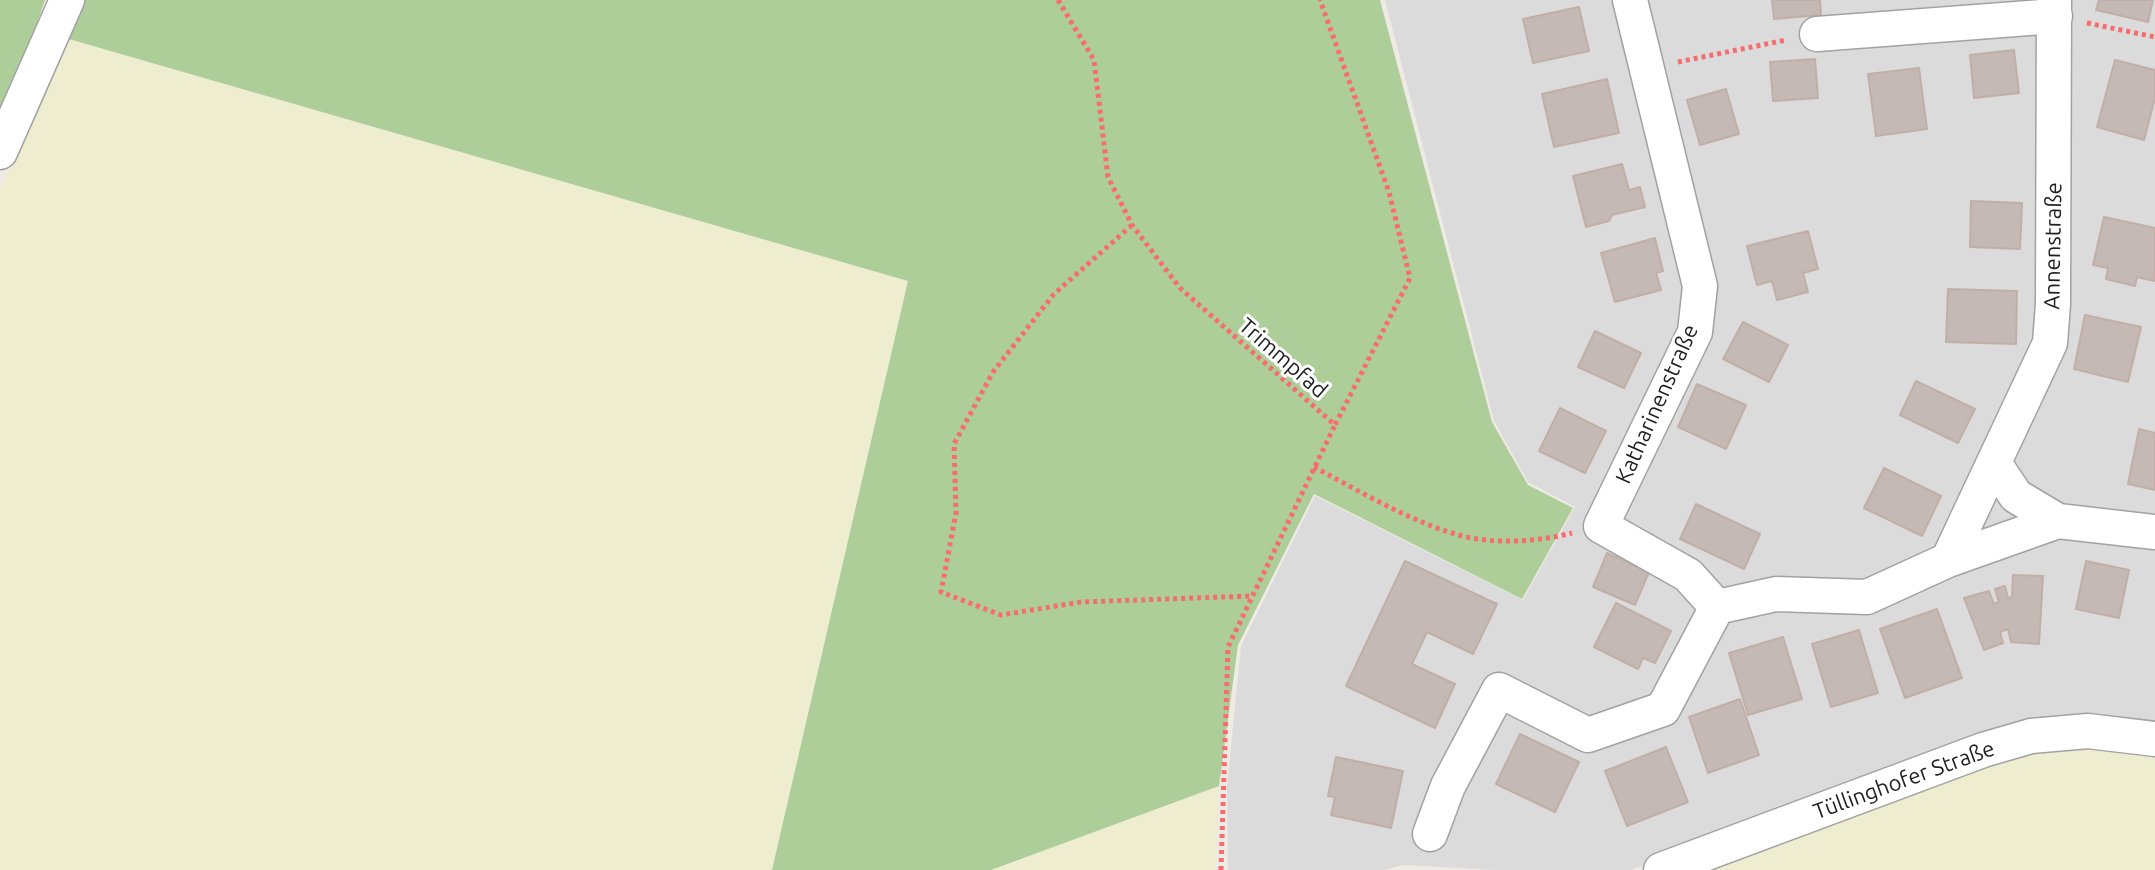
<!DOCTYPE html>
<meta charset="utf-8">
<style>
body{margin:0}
canvas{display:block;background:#efeae4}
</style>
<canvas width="2155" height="870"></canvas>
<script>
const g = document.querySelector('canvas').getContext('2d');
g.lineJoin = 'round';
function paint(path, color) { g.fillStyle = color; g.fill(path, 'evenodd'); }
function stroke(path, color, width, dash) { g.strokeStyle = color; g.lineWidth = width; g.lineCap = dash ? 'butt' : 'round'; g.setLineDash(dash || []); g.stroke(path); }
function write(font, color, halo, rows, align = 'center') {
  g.font = font + ' Ubuntu,sans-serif'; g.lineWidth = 6; g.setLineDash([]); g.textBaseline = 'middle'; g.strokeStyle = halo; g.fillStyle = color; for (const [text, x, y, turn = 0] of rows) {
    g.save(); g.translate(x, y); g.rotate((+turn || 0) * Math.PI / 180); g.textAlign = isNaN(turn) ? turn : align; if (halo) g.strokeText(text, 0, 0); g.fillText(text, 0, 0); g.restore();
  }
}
const residential = new Path2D(`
 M 1385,0 L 2155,0 L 2155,729 L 1982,736 L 1631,870 L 1496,870 L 1404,865 L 1384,870 L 1228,870 L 1227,787 L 1241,646 L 1315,496 L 1523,600 L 1575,507 L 1528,482 L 1494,421 Z`);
const farmland = new Path2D(`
 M 55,35 L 908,281 L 772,870 L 0,870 L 0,190 L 9,172 Z
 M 2087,742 L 2155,751 L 2155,870 L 1697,870 L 1987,761 Z
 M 1219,786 L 1216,870 L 991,870 Z`);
const forest = new Path2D(`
 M 0,0 L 45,0 L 0,130 Z
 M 66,0 L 1380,0 L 1492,422 L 1528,485 L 1573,508 L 1522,599 L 1314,494 L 1238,645 L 1219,786 L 991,870 L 772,870 L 908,281 L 55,35 Z`);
const building = new Path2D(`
 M 1772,0 L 1820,0 L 1821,15 L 1774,19 Z
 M 2099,0 L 2153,0 L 2148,22 L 2096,10 Z
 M 1579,7 L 1589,51 L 1533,63 L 1523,19 Z
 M 2014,50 L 2019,93 L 1974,98 L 1970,55 Z
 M 1815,59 L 1818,98 L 1773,101 L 1770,62 Z
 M 2115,60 L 2155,70 L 2155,98 L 2144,140 L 2097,127 Z
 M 1919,68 L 1927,129 L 1876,136 L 1868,74 Z
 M 1607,79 L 1619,133 L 1554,147 L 1542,94 Z
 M 1726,89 L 1739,134 L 1700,145 L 1687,100 Z
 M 1622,164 L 1629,190 L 1640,187 L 1645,207 L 1612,215 L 1609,221 L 1586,227 L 1573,176 Z
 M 1971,201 L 2022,203 L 2020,249 L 1970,247 Z
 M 2104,217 L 2155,228 L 2155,281 L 2137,277 L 2135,286 L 2106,279 L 2108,268 L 2093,265 Z
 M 1808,231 L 1818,269 L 1803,273 L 1808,292 L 1777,300 L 1772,281 L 1757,285 L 1747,246 Z
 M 1655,238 L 1663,271 L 1656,273 L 1661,290 L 1615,302 L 1601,253 Z
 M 1948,289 L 2017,291 L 2016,344 L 1946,342 Z
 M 2085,315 L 2141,327 L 2128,382 L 2074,369 Z
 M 1743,322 L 1788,345 L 1769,382 L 1723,359 Z
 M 1595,331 L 1641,353 L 1624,388 L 1578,367 Z
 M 1916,381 L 1975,409 L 1958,443 L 1900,415 Z
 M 1697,384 L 1746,405 L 1726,449 L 1678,427 Z
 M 1560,408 L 1606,431 L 1585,473 L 1539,451 Z
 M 2139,429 L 2155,433 L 2155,490 L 2128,484 Z
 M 1884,468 L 1941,496 L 1922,536 L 1864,508 Z
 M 1696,504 L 1760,534 L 1744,569 L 1680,539 Z
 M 1607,553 L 1649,572 L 1635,605 L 1593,587 Z
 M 1405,561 L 1497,604 L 1473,654 L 1427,632 L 1412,664 L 1455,684 L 1435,728 L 1346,686 Z
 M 2086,561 L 2129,570 L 2119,618 L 2076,609 Z
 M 2013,575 L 2043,576 L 2039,644 L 2011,642 L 2008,629 L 2000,632 L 2003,643 L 1984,650 L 1964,598 L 1989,591 L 1994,604 L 1999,602 L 1995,589 L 2005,586 L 2008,598 L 2012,597 Z
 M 1616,603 L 1671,631 L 1655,663 L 1643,658 L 1638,669 L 1594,647 Z
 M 1937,609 L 1962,678 L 1905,698 L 1880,629 Z
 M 1859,630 L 1878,693 L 1831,707 L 1812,644 Z
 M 1783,637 L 1802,699 L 1748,715 L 1729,653 Z
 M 1740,699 L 1759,755 L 1708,773 L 1689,717 Z
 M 1520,734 L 1579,762 L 1555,812 L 1496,784 Z
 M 1666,747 L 1688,802 L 1627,826 L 1605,771 Z
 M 1336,757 L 1403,771 L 1391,828 L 1331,815 L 1335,797 L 1328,796 Z`);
const path = new Path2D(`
 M 1058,0 L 1094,60 L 1108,177 L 1132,225 L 1180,288 L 1335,425 L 1410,278 L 1389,192 L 1320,0
 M 2087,23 L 2155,37
 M 1678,62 L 1786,40
 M 1132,225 L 1054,294 L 993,372 L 954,444 L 956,513 L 941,592 L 1001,615 L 1081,602 L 1252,596
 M 1314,467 C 1359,491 1406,519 1455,534 C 1491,545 1537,542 1572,533
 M 1221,870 L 1228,647 L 1335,425`);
const minor = new Path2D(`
 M 1630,0 L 1700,286 L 1695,332 L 1601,526 L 1688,575 L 1717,607
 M 1817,34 L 2055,16
 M 0,152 L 67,0
 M 1994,463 L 2016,496 L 2058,521
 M 1948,560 L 2050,343 L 2053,304 L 2054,0
 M 1430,834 L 1448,786 L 1499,690 L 1588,735 L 1663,709 L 1717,607 L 1776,594 L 1867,597 L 1948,560 L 2058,521 L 2155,532
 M 1661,870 L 1983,750 L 2031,736 L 2088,731 L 2155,739`);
const streetNames = [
 ["Annenstraße",2053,246,-89],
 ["Trimmpfad",1283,358,41],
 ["Katharinenstraße",1657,404,-66],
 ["Tüllinghofer Straße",1904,780,-20]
];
paint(residential, '#dcdbdb');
paint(farmland, '#eeedd0');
paint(forest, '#aece99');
paint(building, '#c4b9b4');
stroke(building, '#c1afa7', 2);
stroke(minor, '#a2a2a2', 37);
stroke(path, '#f86c6d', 5, [4, 4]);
stroke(minor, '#fff', 34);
write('22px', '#1e1e1e', '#fff', streetNames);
</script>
